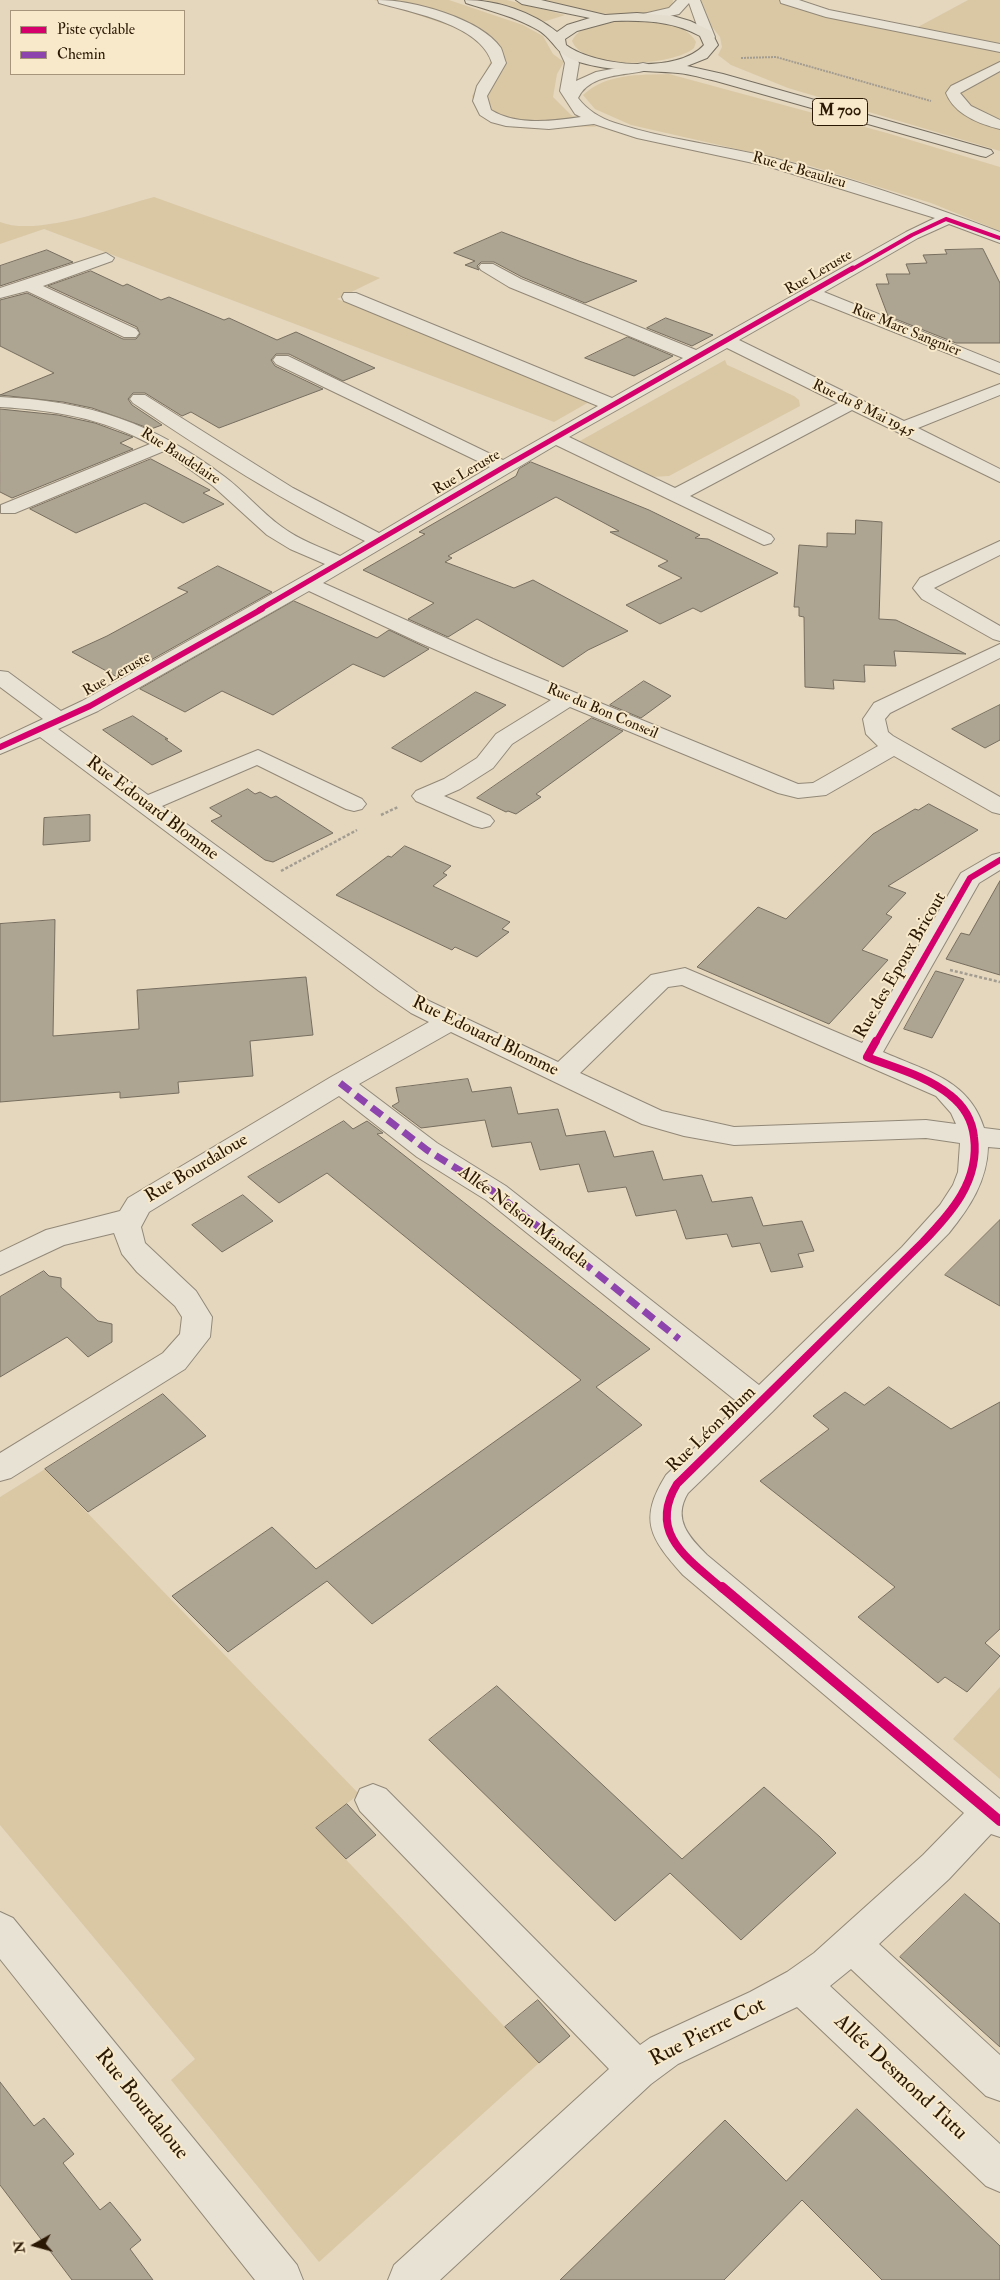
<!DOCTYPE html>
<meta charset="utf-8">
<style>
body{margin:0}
#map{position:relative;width:1000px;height:2280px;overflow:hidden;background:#e4d7be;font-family:"IM FELL Double Pica",serif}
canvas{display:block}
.legend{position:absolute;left:10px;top:10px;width:175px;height:65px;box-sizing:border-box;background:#f8e9ca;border:1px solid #a6957b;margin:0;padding:6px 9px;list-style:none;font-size:15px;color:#2b1804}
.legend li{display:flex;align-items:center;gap:10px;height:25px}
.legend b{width:25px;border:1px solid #a6957b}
.north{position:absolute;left:10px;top:2220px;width:50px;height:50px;-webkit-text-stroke:4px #f8e9ca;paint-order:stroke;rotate:263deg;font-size:14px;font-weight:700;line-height:20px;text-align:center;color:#2b1804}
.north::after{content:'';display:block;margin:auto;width:18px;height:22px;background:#2b1804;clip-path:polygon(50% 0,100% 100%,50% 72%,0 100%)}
</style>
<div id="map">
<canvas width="1000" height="2280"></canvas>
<ul class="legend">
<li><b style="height:6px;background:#d6006c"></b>Piste cyclable</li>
<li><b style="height:6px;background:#8e44ad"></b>Chemin</li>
</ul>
<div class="north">N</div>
</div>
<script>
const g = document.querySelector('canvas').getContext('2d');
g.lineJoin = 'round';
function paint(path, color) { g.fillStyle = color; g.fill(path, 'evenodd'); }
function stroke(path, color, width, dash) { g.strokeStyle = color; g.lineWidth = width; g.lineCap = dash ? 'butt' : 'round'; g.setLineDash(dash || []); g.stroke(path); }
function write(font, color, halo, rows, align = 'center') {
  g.font = font + ' "IM FELL Double Pica",serif'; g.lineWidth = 4; g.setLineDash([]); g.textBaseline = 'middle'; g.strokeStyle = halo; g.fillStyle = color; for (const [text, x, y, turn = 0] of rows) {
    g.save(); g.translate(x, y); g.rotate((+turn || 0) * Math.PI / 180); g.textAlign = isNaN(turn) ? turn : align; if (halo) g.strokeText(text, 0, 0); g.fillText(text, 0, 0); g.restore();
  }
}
const green = new Path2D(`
 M 374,0 L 449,0 L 523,25 L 543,36 L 553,54 L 564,62 L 557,74 L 553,97 L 571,115 L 597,127 C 562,124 481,144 472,96 L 492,59 L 480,41 L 459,29 Z
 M 485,0 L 507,0 L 565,15 L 543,22 Z
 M 539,0 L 673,0 L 672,7 C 631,23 580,11 539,0 Z
 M 701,0 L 798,0 L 840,13 L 916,28 L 968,0 L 1000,0 L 1000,151 L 788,88 L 731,65 L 718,55 L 722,47 L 720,37 L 712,27 Z
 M 634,21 C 653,22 686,22 696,42 L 694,48 C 673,66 584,72 572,41 C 581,21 615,22 634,21 Z
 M 669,74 L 887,133 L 1000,167 L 1000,231 L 931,203 L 807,165 L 631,125 L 595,109 L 583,95 C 607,73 639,75 669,74 Z
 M 154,197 L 380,278 L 337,299 L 596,398 L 554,422 L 44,229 L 0,244 L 0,222 C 37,237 115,207 154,197 Z
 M 725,360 L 727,365 L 734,368 L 794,396 L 799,400 L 800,406 L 669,476 L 651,477 L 578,442 Z
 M 45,1469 L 359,1794 L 316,1828 L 539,2063 L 319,2262 L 171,2080 L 195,2059 L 0,1825 L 0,1497 Z
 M 1000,1687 L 1000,1779 L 953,1739 Z`);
const building = new Path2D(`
 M 502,232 L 579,261 L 637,281 L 585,303 L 522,277 L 494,262 L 481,262 L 477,266 L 479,270 L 465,265 L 475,261 L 454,253 Z
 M 983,249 L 1000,283 L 1000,343 L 956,343 L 888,316 L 876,284 L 889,284 L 886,274 L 910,274 L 906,264 L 927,263 L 923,255 L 947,254 L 945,250 Z
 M 47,250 L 73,262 L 0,286 L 0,266 Z
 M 91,271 L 123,286 L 127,284 L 161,300 L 169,297 L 224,320 L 229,318 L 277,340 L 296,332 L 375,368 L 343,381 L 289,354 L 276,354 L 271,360 L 275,366 L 323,389 L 219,428 L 191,412 L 182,416 L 145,393 L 133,393 L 128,399 L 132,405 L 162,425 L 151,429 L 92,408 L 63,402 L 0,395 L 54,373 L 0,346 L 0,300 L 27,293 L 123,339 L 136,339 L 140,334 L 137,327 L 48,286 Z
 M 666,318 L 713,335 L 692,346 L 647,328 Z
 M 628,337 L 673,356 L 634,376 L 585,358 Z
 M 0,409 L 58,415 L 95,423 L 133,437 L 120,443 L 133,449 L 12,498 L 0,492 Z
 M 151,459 L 210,490 L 203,493 L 224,504 L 183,523 L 145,503 L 76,533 L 30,509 Z
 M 531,462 L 649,510 L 700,535 L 695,538 L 708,539 L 778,573 L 701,612 L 693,608 L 660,624 L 626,605 L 682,578 L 658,566 L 668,561 L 610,532 L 619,531 L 556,497 L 448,556 L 452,558 L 445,562 L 514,588 L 533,580 L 628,631 L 588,650 L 563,667 L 477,619 L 448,637 L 408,619 L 434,603 L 363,570 L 425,534 L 419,532 L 516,476 L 519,469 Z
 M 856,520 L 882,522 L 879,619 L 896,620 L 966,654 L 894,651 L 896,666 L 864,665 L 865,682 L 833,680 L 834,689 L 805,687 L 804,617 L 799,616 L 799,607 L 794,607 L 799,545 L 827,547 L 827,533 L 855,534 Z
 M 218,566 L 272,592 L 119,678 L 72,652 L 107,636 L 188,592 L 178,588 Z
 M 294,601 L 377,638 L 389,630 L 429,649 L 384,677 L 353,664 L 273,715 L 222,691 L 185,712 L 140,689 Z
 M 644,681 L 671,696 L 641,718 L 610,705 Z
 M 476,692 L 506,705 L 421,762 L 392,748 Z
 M 1000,705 L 1000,740 L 985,748 L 952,729 Z
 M 133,716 L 168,739 L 165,739 L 182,751 L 152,765 L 103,730 Z
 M 592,718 L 623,731 L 536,794 L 541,797 L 516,814 L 508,811 L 506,812 L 477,798 Z
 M 248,789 L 255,794 L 260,792 L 271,798 L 276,796 L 333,833 L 273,862 L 265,860 L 211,821 L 222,816 L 210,808 Z
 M 929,804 L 978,830 L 888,886 L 906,893 L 886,914 L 892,917 L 862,950 L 888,960 L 829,1024 L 697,967 L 758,907 L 786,919 L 873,834 L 915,809 L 918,810 Z
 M 90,815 L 90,841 L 43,845 L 44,818 Z
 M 405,846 L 451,866 L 443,873 L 447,875 L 433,886 L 510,922 L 502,929 L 509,932 L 477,957 L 455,947 L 452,950 L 336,895 L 388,856 L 391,857 Z
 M 1000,881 L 1000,975 L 946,959 L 961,933 L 969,935 Z
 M 55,920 L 53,1036 L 139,1029 L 137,990 L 306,977 L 313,1035 L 250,1041 L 253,1076 L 178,1082 L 179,1093 L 120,1098 L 120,1092 L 0,1102 L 0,924 Z
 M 936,971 L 964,979 L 932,1038 L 904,1029 Z
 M 468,1079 L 472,1092 L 511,1087 L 518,1114 L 558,1109 L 566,1136 L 605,1131 L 614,1157 L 653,1151 L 663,1180 L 702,1175 L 712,1202 L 752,1197 L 763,1226 L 802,1221 L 814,1251 L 798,1254 L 803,1267 L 771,1272 L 760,1243 L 732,1247 L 727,1234 L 686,1239 L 676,1210 L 636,1216 L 626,1187 L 588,1192 L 579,1164 L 540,1170 L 531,1142 L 492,1147 L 485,1120 L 421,1128 L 392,1106 L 399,1102 L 396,1088 Z
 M 344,1121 L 353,1129 L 367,1121 L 383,1133 L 377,1134 L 650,1349 L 596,1387 L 642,1425 L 372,1624 L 327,1581 L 228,1652 L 172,1596 L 272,1527 L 316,1569 L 581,1380 L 327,1173 L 279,1203 L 248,1177 Z
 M 243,1195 L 273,1221 L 222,1252 L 192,1225 Z
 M 1000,1220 L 1000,1306 L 945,1275 Z
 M 44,1271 L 49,1276 L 61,1278 L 61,1287 L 98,1321 L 112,1324 L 112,1342 L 88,1357 L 67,1337 L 0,1377 L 0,1297 Z
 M 889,1387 L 951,1429 L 1000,1402 L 1000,1629 L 985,1643 L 1000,1656 L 967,1692 L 945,1677 L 938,1683 L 858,1617 L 895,1587 L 760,1481 L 829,1429 L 813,1416 L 845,1392 L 864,1405 Z
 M 163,1394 L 206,1436 L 88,1512 L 45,1469 Z
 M 497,1686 L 682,1859 L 764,1787 L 820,1837 L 836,1853 L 741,1940 L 670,1873 L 615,1921 L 429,1740 Z
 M 347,1804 L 376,1835 L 346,1859 L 316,1828 Z
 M 965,1894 L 1000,1924 L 1000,2047 L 900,1957 Z
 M 538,2000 L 570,2036 L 539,2063 L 505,2027 Z
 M 0,2082 L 34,2126 L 44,2118 L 74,2154 L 63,2163 L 100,2210 L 110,2202 L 125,2220 L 141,2240 L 130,2249 L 153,2280 L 72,2280 L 0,2185 Z
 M 857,2109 L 1000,2246 L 1000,2280 L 882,2280 L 802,2200 L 724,2280 L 560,2280 L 725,2120 L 786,2181 Z`);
const pathFar1 = new Path2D(`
 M 741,58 L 776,57 L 931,101`);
const path = new Path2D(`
 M 381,815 L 398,807
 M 281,871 L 357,830
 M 950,970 L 1000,982`);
const minor = new Path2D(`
 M 378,0 C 412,0 480,18 501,48 C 503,53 504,58 506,63 L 487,96 L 491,110 C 517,126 552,121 581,117 L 575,114 L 560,91 L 565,63 L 560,52 L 562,49 L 572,49 L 579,63 L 576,81 L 596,72 L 643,63 L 648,64 L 650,67 L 648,70 C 625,76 590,73 578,98 C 587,110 600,118 615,123 C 666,140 721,145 773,158 C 850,178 926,204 1000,232 L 1000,243 L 949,224 L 918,238 L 824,292 L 1000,363 L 1000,374 L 811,299 L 739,340 L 904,421 L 1000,384 L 1000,395 L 918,428 L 1000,469 L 1000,482 L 852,410 L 690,496 L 771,535 L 774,539 L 771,543 L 764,545 L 556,445 L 323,583 L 493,659 L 798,784 L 813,783 L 878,746 L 866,734 L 863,719 L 874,703 L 1000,644 L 1000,658 L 890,713 L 885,719 L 888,732 L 893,736 L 1000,797 L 1000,814 L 992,812 L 894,756 L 826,795 L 798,798 L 778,793 L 570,707 L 512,744 L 493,768 L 460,789 L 444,796 L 490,816 L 494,821 L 490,826 L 482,828 L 474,826 L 416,801 L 412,796 L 416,791 L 444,779 L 477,758 L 496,734 L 551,700 L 418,642 L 309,591 L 98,711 L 58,729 L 148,795 L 258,750 L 362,799 L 366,804 L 362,809 L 354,811 L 346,809 L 257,765 L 162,806 L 429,1001 L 558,1062 L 651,975 L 685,968 L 862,1043 L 961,873 L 992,855 L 1000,853 L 1000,870 L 979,883 L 883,1052 C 925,1071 969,1079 984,1128 L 1000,1130 L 1000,1148 L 988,1147 C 987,1181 970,1207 949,1233 L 772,1412 L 688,1493 C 672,1519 689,1537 707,1555 L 1000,1799 L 1000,1837 L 991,1834 L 949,1879 L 879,1944 L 1000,2055 L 1000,2101 L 986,2096 L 851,1969 L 830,1986 L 1000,2144 L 1000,2192 L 986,2186 L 797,2007 L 678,2064 L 651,2084 L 440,2280 L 388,2280 L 394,2265 L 609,2069 L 360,1811 L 355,1800 L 360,1789 L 373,1784 L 386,1789 L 640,2045 L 650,2038 L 750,1992 L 787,1972 L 814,1953 L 923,1855 L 964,1813 L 683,1575 C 650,1538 638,1520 666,1475 L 740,1404 L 486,1200 L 417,1157 L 339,1096 L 149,1212 L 141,1227 L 145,1243 L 196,1291 L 212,1317 L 210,1337 L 185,1369 L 11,1478 L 0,1481 L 0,1453 L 163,1353 L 180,1334 L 182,1317 L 175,1306 L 137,1272 L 122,1254 L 114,1233 L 64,1245 L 0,1275 L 0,1252 L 46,1230 L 120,1211 L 128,1198 L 331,1077 L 429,1022 L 411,1013 L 379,991 L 40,737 L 0,754 L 0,739 L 43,719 L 0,687 L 0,671 L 8,672 L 61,711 L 82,701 L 325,564 L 290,549 L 267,535 L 213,486 L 164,451 L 15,513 L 1,513 L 1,505 L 150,444 C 102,418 53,410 0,407 L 0,397 C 89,401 154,423 225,477 C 245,492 261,512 282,527 C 299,540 320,547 340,556 L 365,541 C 283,502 208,453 133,403 L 130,399 L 133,395 L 145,395 L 293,488 L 379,533 L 490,467 L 276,364 L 273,360 L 276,356 L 288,356 L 503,460 L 598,406 L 344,301 L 342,297 L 344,293 L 356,293 L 612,398 L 683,358 L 509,287 L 481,270 L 479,267 L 481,264 L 493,264 L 521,279 L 696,350 L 906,232 L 935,218 L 767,166 L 637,138 L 594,124 L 549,129 L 506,126 L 491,122 L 480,115 L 473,101 L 477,86 L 492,63 C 481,25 414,13 379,3 ZM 727,348 L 838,403 L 675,488 L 569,437 ZM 682,985 L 936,1096 L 951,1113 L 956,1124 L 926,1120 L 734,1127 L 662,1111 L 580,1073 L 668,987 ZM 451,1032 L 642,1124 L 684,1136 L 734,1145 L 926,1138 L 960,1143 L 958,1172 L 953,1185 L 940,1205 L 902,1247 L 759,1385 L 506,1186 L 437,1143 L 359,1084 Z
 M 677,0 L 700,0 L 715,37 L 713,40 L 703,40 L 701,37 L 689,3 L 679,14 L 648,21 L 641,17 L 643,14 L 669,8 Z
 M 780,0 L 799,0 L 829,10 L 1000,44 L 1000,52 L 826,17 L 781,3 Z
 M 1000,62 L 1000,71 L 960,93 L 971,106 L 1000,120 L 1000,129 C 979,124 954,114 946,93 L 951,86 Z
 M 106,253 L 114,258 L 112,261 L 43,286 L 136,329 L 139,333 L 136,337 L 124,337 L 27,291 L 0,298 L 0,288 Z
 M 1000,541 L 1000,555 L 934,588 L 1000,626 L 1000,641 L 993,639 L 922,599 L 913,588 L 920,578 Z
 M 0,1912 L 13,1918 L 297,2265 L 303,2280 L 255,2280 L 0,1959 Z`);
const highway = new Path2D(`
 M 465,0 C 497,0 532,12 557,32 L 567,25 L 590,18 L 522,4 L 516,0 L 541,0 L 605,15 L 637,13 L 673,16 L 690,21 L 711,31 L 718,45 L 707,58 L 687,66 L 723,74 L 991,150 L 993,153 L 986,157 L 981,156 L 716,81 C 703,78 690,74 678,73 C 645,70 611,72 579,62 C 555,55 556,41 538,30 C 516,17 491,11 466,3 ZM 614,21 C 644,20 673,21 700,36 L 704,45 C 678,74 596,67 566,45 L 565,39 L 577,31 Z`);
const quiet = new Path2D(`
 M 340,1083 L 427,1150 L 496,1193 L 679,1339`);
const cyclewayFar4 = new Path2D(`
 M 851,270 L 912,235 L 946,219 L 1000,238`);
const cyclewayFar3 = new Path2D(`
 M 259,610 L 504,467 L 853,268`);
const cyclewayFar2 = new Path2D(`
 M 0,747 L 90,706 L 262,609
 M 876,1042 L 970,878 L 1000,860`);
const cyclewayFar1 = new Path2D(`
 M 723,1589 C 688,1559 647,1533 677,1484 L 923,1242 C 951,1213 980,1181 974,1137 C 972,1119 964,1106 950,1095 C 927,1076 895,1068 867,1057 L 876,1041`);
const cycleway = new Path2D(`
 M 722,1587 L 1000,1821`);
const farStreetnames = [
 ["Rue de Beaulieu",799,171,16],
 ["Rue Leruste",819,273,-30],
 ["Rue Marc Sangnier",906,331,22],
 ["Rue du 8 Mai 1945",863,409,26],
 ["Rue Baudelaire",180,457,33],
 ["Rue Leruste",467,473,-30],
 ["Rue Leruste",117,675,-29],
 ["Rue du Bon Conseil",602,712,23]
];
const shields = [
 [840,112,55]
];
const shieldNames = [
 ["M 700",840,112]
];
const streetNames = [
 ["Rue Edouard Blomme",152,809,37],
 ["Rue des Epoux Bricout",901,966,-60],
 ["Rue Edouard Blomme",485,1037,26],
 ["Rue Bourdaloue",197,1169,-31],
 ["Allée Nelson Mandela",523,1218,37],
 ["Rue Léon Blum",712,1430,-44]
];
const nearStreetnames = [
 ["Rue Pierre Cot",708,2033,-27],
 ["Allée Desmond Tutu",900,2078,43],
 ["Rue Bourdaloue",141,2105,51]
];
paint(green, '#dac8a5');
paint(building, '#aea492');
stroke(building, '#776e5f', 1);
stroke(minor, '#928877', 2);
stroke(highway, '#776e5f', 2);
stroke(pathFar1, '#a39c91', 2, [2, 1]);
stroke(path, '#a39c91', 2.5, [3, 2]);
paint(minor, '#e8e2d5');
paint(highway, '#e4ddce');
stroke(quiet, '#8e44ad', 7, [13, 7]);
stroke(cyclewayFar4, '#d6006c', 4);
stroke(cyclewayFar3, '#d6006c', 5);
stroke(cyclewayFar2, '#d6006c', 6);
stroke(cyclewayFar1, '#d6006c', 8);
stroke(cycleway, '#d6006c', 10);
write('15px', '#2b1804', '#f8e9ca', farStreetnames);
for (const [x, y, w] of shields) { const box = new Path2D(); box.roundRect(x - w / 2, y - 13.5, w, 27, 4); g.fillStyle = '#f8e9ca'; g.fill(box); stroke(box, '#2b1804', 1); }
write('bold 16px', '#2b1804', null, shieldNames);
write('18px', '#2b1804', '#f8e9ca', streetNames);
write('21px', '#2b1804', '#f8e9ca', nearStreetnames);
</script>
